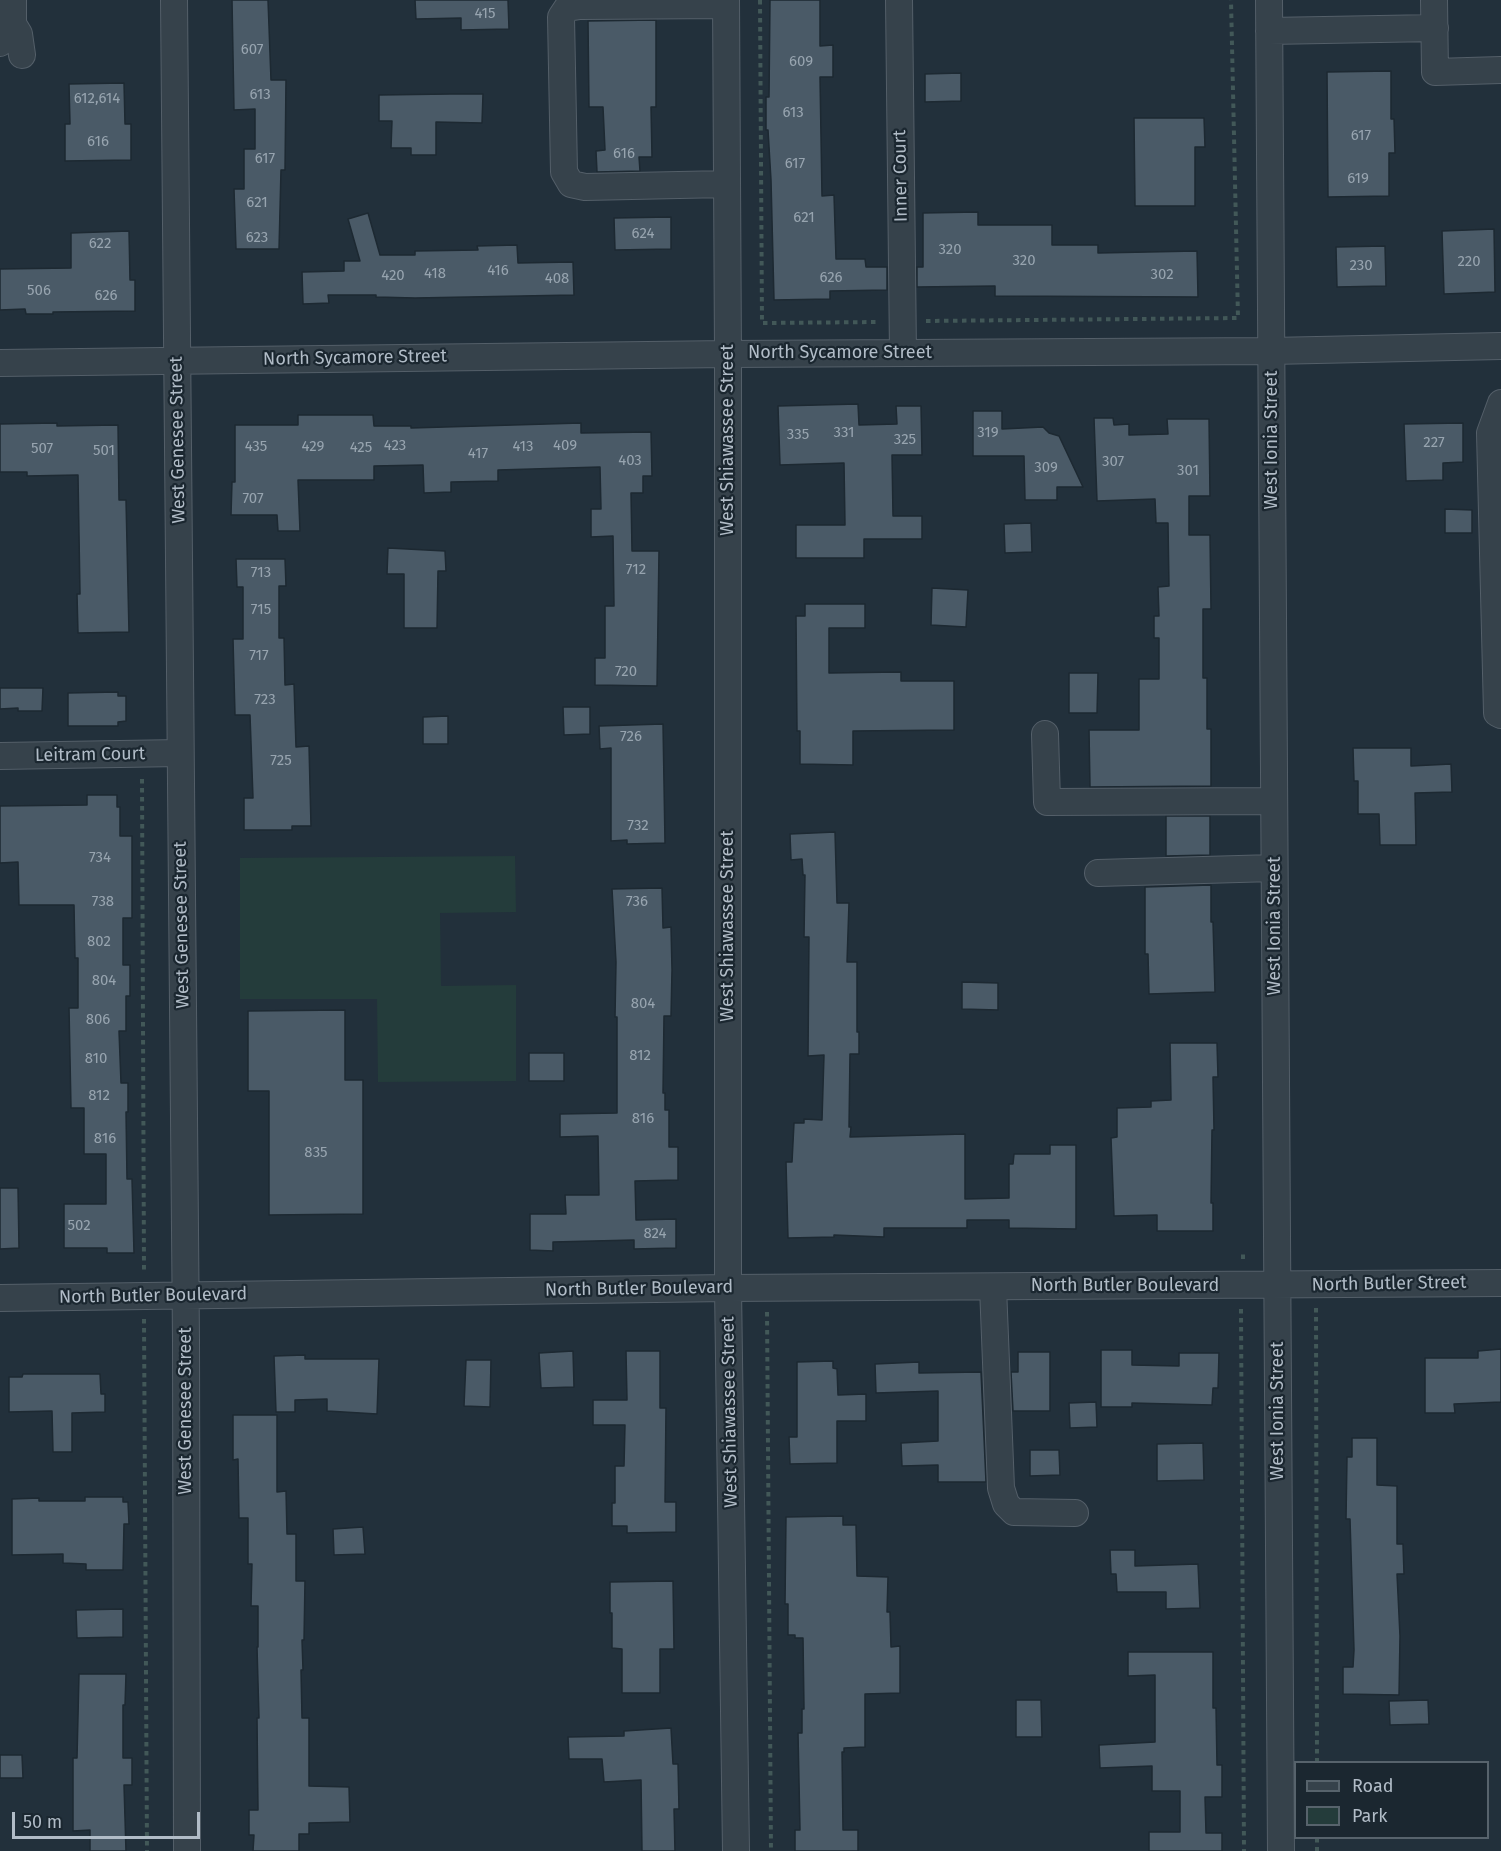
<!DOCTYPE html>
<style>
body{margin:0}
#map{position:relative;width:1501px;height:1851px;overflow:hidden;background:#22303b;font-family:"Fira Sans",sans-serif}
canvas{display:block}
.legend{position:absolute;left:1294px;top:1761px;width:195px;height:78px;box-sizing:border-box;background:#1b2730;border:2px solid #57636c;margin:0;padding:8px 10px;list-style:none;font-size:18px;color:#b1bcc7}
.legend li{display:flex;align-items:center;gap:12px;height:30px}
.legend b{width:30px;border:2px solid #57636c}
.scale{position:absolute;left:12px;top:1812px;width:188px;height:27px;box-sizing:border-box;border:3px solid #b1bcc7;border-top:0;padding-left:8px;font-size:18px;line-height:21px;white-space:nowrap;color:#b1bcc7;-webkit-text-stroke:4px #1b2730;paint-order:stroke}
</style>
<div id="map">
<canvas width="1501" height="1851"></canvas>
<ul class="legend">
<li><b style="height:8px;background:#36424b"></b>Road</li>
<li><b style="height:16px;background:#243c3b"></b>Park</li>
</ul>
<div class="scale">50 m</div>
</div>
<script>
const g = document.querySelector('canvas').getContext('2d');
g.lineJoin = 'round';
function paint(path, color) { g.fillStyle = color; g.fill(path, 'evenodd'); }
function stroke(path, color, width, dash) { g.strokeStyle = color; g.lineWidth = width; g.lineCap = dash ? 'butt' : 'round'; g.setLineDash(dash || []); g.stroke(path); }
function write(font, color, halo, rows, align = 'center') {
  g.font = font + ' "Fira Sans",sans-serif'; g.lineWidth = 4.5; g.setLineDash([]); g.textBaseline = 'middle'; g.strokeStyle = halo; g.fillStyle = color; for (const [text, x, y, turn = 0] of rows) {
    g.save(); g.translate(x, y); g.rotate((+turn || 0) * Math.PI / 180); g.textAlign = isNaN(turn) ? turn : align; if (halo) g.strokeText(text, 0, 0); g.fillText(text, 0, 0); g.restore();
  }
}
const green = new Path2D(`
 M 515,856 L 516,912 L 440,913 L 441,986 L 516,985 L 516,1081 L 378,1082 L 377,999 L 240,999 L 240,858 Z`);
const building = new Path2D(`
 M 232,0 L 268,0 L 271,80 L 286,80 L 285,170 L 281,170 L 279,249 L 236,249 L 234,189 L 244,189 L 244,149 L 255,149 L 255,109 L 234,110 Z
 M 415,0 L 508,0 L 509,29 L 461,30 L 461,18 L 416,19 Z
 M 770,0 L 820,0 L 820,46 L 833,45 L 833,77 L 820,77 L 822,196 L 834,195 L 836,259 L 865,259 L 866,267 L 887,267 L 887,290 L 830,291 L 830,299 L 774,300 L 771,180 L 768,130 L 766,130 L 766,97 L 769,97 Z
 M 656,20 L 656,107 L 651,107 L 652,157 L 639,157 L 640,171 L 597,172 L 596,151 L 605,150 L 603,107 L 589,107 L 588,21 Z
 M 1391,71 L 1391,119 L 1394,119 L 1395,153 L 1389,153 L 1389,196 L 1328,197 L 1327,72 Z
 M 961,73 L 961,101 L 925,102 L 925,74 Z
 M 124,83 L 125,124 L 131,124 L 131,160 L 65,161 L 65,124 L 70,124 L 69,84 Z
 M 450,94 L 483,94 L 482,123 L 436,122 L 436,155 L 411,155 L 411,148 L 391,148 L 392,121 L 379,121 L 379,95 Z
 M 1134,118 L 1204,118 L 1205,147 L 1195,147 L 1195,206 L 1135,206 Z
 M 978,212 L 978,225 L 1052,225 L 1052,245 L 1098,245 L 1098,253 L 1197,251 L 1198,297 L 995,296 L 995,286 L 917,287 L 917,267 L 923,267 L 923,213 Z
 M 368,213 L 380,255 L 415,255 L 415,251 L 478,250 L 477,246 L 517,245 L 518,263 L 573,262 L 574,295 L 415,298 L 376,297 L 376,295 L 328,295 L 329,303 L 303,304 L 302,272 L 344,271 L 344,261 L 360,261 L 348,219 Z
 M 671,217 L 671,249 L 615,250 L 614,218 Z
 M 1494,229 L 1495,292 L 1444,294 L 1442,231 Z
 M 129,231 L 130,280 L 135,280 L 135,311 L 53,312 L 53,314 L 26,314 L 25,309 L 0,310 L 0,269 L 71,268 L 71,233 Z
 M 1385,246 L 1386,286 L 1337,287 L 1336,247 Z
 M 858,404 L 859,425 L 897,424 L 896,406 L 921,406 L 922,455 L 892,455 L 893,516 L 922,516 L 922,539 L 864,539 L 864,558 L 796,558 L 796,525 L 845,525 L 844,463 L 780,465 L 778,406 Z
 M 973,411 L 1002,411 L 1002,429 L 1043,427 L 1049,433 L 1059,436 L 1083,487 L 1057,487 L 1057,500 L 1025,500 L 1024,456 L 973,456 Z
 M 298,415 L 373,415 L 374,426 L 411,426 L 411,428 L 581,423 L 581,433 L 651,432 L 652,476 L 643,476 L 643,493 L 631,493 L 632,551 L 659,551 L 657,686 L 595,685 L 595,658 L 605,658 L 605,606 L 614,606 L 613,536 L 591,537 L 591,509 L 601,509 L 600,467 L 498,470 L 498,481 L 451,482 L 451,492 L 424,493 L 423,465 L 374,466 L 374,480 L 298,480 L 300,531 L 278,531 L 277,515 L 231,515 L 232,482 L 235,482 L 235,425 L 298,425 Z
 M 1094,418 L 1113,418 L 1114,425 L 1129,424 L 1129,435 L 1168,434 L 1167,419 L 1209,419 L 1210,496 L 1189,496 L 1189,535 L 1210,535 L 1211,609 L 1203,609 L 1203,678 L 1207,678 L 1207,729 L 1211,729 L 1211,786 L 1090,787 L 1089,730 L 1139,730 L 1139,679 L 1159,679 L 1159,638 L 1154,638 L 1154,616 L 1159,616 L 1158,587 L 1169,586 L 1168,523 L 1156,523 L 1155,499 L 1097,501 Z
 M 57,423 L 57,426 L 118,425 L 119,500 L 126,500 L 129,632 L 78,633 L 77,594 L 80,594 L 78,475 L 27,476 L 27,472 L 0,472 L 0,424 Z
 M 1463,423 L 1463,462 L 1443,463 L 1443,480 L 1406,481 L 1404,424 Z
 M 1445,509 L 1472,510 L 1472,533 L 1445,533 Z
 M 1031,523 L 1032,552 L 1005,553 L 1004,524 Z
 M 388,548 L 445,551 L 446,571 L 438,571 L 437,628 L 404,628 L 404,574 L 387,574 Z
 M 236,559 L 285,559 L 286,586 L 279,586 L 279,638 L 284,638 L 285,685 L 294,684 L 296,747 L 309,746 L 311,826 L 292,826 L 292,830 L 244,830 L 244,798 L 253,798 L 250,715 L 235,715 L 233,639 L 243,639 L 243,587 L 237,587 Z
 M 932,588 L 968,590 L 966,627 L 931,625 Z
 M 805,604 L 865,604 L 865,628 L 829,628 L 829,673 L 901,672 L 901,681 L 954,681 L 954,730 L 853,731 L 853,765 L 800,764 L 800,731 L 797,731 L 796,616 L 805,616 Z
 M 1069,673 L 1098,673 L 1097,713 L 1069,713 Z
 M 0,688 L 43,688 L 42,711 L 18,711 L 18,708 L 0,709 Z
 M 118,692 L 118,696 L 126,696 L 126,721 L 118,722 L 118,726 L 68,726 L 68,693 Z
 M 563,707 L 590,707 L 590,734 L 564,735 Z
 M 448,716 L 448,744 L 423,744 L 423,717 Z
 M 663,724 L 665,843 L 627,844 L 627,840 L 611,841 L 611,748 L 600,749 L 599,726 Z
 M 1353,748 L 1411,748 L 1411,766 L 1451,764 L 1452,792 L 1415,793 L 1416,845 L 1380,845 L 1379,814 L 1358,814 L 1358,781 L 1354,781 Z
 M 87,795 L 117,795 L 117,807 L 120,807 L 120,836 L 132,836 L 132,918 L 123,918 L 123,965 L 130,965 L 130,996 L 126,996 L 126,1031 L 119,1031 L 121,1083 L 128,1083 L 128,1112 L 126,1112 L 127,1179 L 132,1179 L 134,1253 L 107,1253 L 107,1248 L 64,1248 L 64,1204 L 106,1204 L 106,1154 L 84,1154 L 84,1108 L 71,1108 L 69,1008 L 78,1008 L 78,958 L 75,958 L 74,905 L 19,905 L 18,862 L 0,863 L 0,806 L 87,805 Z
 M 1166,816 L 1210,816 L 1210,855 L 1166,856 Z
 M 835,832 L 837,903 L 849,903 L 847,962 L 857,962 L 857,1032 L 859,1032 L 859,1054 L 850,1054 L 849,1127 L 851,1127 L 850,1137 L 965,1134 L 965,1199 L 1009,1198 L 1009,1164 L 1013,1164 L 1014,1154 L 1050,1154 L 1050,1145 L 1076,1145 L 1076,1229 L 1009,1228 L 1009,1220 L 967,1220 L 967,1228 L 884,1228 L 884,1237 L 834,1235 L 834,1237 L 788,1238 L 786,1162 L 792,1162 L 794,1123 L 804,1123 L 804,1119 L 822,1120 L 824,1055 L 808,1056 L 809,937 L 804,937 L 805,875 L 803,875 L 802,859 L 791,860 L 790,834 Z
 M 1211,885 L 1211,922 L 1213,922 L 1215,992 L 1149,994 L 1148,954 L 1145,954 L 1145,887 Z
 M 662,888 L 663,928 L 671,927 L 672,970 L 671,1016 L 664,1016 L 663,1093 L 665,1093 L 665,1110 L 669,1110 L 669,1147 L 678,1147 L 678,1180 L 635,1181 L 636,1220 L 676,1219 L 676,1248 L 634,1249 L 634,1240 L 553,1242 L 553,1251 L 530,1250 L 530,1214 L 566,1214 L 565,1195 L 599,1195 L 598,1136 L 560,1137 L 560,1114 L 617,1113 L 617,1017 L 615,1017 L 616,962 L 612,889 Z
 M 962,982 L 998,983 L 998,1010 L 962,1009 Z
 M 345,1010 L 345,1080 L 363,1080 L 363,1214 L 269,1215 L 269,1091 L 248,1091 L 248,1011 Z
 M 1170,1043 L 1217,1043 L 1218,1077 L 1213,1077 L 1214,1130 L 1212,1130 L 1211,1203 L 1213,1203 L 1213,1231 L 1157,1231 L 1157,1215 L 1114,1216 L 1111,1138 L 1117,1137 L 1117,1108 L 1151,1107 L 1151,1101 L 1171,1100 Z
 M 529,1053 L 564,1053 L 564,1081 L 529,1081 Z
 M 0,1188 L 18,1188 L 19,1248 L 0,1249 Z
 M 1501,1349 L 1501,1402 L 1454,1404 L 1455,1413 L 1425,1413 L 1425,1358 L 1478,1358 L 1478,1351 Z
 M 1101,1350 L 1132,1350 L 1132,1365 L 1179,1366 L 1179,1353 L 1219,1353 L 1218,1388 L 1213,1388 L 1212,1405 L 1132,1403 L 1132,1407 L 1101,1407 Z
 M 573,1351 L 574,1387 L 541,1388 L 539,1353 Z
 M 626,1351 L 660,1351 L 660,1408 L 666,1408 L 665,1502 L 676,1502 L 676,1532 L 627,1533 L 627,1526 L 612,1526 L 612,1503 L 615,1503 L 615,1466 L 624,1466 L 625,1425 L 593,1425 L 593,1400 L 627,1400 Z
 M 1018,1352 L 1050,1352 L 1050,1411 L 1013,1411 L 1011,1372 L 1018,1372 Z
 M 305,1355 L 305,1359 L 379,1359 L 377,1414 L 327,1411 L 327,1399 L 295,1400 L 295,1412 L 276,1412 L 274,1356 Z
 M 466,1360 L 491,1360 L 490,1407 L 464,1406 Z
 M 833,1361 L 833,1368 L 837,1369 L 838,1395 L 866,1394 L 866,1421 L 837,1421 L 837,1463 L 790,1464 L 789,1437 L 797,1437 L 797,1362 Z
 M 919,1362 L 919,1373 L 981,1372 L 986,1482 L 938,1482 L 938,1465 L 902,1466 L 901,1443 L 938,1441 L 938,1391 L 876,1393 L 875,1364 Z
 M 23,1374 L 100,1374 L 101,1394 L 105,1394 L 105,1412 L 72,1413 L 72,1452 L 53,1452 L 52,1411 L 9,1412 L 9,1377 L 22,1377 Z
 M 1096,1402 L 1097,1427 L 1070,1428 L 1069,1403 Z
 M 233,1415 L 277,1415 L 277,1492 L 286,1491 L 287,1534 L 296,1534 L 296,1581 L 305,1581 L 304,1640 L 302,1640 L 303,1670 L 301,1670 L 302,1718 L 309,1718 L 309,1786 L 349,1787 L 350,1822 L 309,1823 L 309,1834 L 299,1834 L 299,1851 L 253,1851 L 254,1835 L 249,1835 L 249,1810 L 258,1810 L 257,1718 L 259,1718 L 257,1647 L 258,1647 L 258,1606 L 251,1606 L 252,1564 L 248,1564 L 248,1518 L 239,1518 L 238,1459 L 233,1460 Z
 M 1352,1438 L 1377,1438 L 1377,1485 L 1397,1486 L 1397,1544 L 1403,1544 L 1404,1574 L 1397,1574 L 1400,1636 L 1399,1695 L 1343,1694 L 1343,1667 L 1353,1667 L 1354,1650 L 1350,1519 L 1346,1519 L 1347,1457 L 1352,1457 Z
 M 1203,1443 L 1204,1480 L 1157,1481 L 1157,1444 Z
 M 1030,1450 L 1059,1450 L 1060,1475 L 1030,1476 Z
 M 85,1497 L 123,1497 L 123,1502 L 128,1502 L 129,1524 L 124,1524 L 123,1570 L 86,1570 L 86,1564 L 63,1563 L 63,1554 L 12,1555 L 12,1499 L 39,1498 L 39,1501 L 85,1501 Z
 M 843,1516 L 843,1525 L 856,1525 L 857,1576 L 888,1577 L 887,1612 L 890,1612 L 891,1647 L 900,1646 L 900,1693 L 865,1694 L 865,1747 L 844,1748 L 844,1752 L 842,1752 L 843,1830 L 858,1830 L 858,1851 L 795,1851 L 795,1830 L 800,1830 L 798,1733 L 802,1733 L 802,1709 L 804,1709 L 803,1638 L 795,1638 L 795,1635 L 788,1635 L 788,1604 L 785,1604 L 786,1517 Z
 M 363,1527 L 365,1554 L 334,1555 L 333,1529 Z
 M 1110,1550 L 1135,1550 L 1135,1566 L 1198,1564 L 1200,1608 L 1166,1609 L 1166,1592 L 1117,1592 L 1116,1574 L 1111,1574 Z
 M 673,1581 L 674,1649 L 660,1649 L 660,1693 L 622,1693 L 622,1649 L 612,1648 L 612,1613 L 610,1613 L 610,1582 Z
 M 123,1609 L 123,1637 L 77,1638 L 76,1610 Z
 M 1128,1652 L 1213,1652 L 1213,1708 L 1216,1708 L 1217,1765 L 1222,1765 L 1222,1797 L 1205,1797 L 1206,1833 L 1222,1833 L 1222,1851 L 1149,1851 L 1149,1832 L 1180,1832 L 1180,1791 L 1152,1791 L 1152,1766 L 1100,1768 L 1099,1745 L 1155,1742 L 1155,1675 L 1128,1676 Z
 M 79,1674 L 126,1674 L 125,1705 L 123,1705 L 123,1758 L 132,1758 L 132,1785 L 124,1785 L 126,1851 L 90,1851 L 90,1830 L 73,1831 L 73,1758 L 77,1758 Z
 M 1016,1700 L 1041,1700 L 1042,1737 L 1016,1737 Z
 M 1428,1700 L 1429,1724 L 1390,1725 L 1389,1701 Z
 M 671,1728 L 673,1764 L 678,1764 L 679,1809 L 674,1809 L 675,1851 L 642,1851 L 641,1780 L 604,1782 L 602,1759 L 569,1759 L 568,1737 L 624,1736 L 624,1731 Z
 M 0,1755 L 22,1755 L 23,1778 L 0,1778 Z`);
const path = new Path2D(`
 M 760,0 L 762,323 L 879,322
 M 926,321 L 1238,318 L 1231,0
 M 142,779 L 144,1272
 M 1243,1259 L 1243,1251
 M 1316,1308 L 1317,1762
 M 1241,1309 L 1244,1851
 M 767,1312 L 771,1851
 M 144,1319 L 147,1851
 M 1317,1838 L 1317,1851`);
const minor = new Path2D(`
 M 13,0 L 13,24 L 19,34 L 22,55
 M 174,0 L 186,1340 L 187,1851
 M 726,0 L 728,354 L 728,1288 L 736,1851
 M 899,0 L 903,353
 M 1269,0 L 1281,1851
 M 1434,0 L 1435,72 L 1501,70
 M 726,5 L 580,6 L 567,8 L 561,17 L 564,172 L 571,184 L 585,187 L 726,184
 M 1269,31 L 1435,28
 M 0,43 L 4,30 L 13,24
 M 0,363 L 728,354 L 1271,351 L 1501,346
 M 1501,403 L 1490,433 L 1497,713 L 1501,715
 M 1045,734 L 1047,802 L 1274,801
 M 0,756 L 180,753
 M 1098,873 L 1274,868
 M 993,1287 L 1001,1488 L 1006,1504 L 1014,1512 L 1075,1513
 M 0,1298 L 728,1288 L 1501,1283`);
const numberNames = [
 ["415",485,14],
 ["607",252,50],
 ["609",801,62],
 ["613",260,95],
 ["612,614",97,99],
 ["613",793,113],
 ["617",1361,136],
 ["616",98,142],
 ["616",624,154],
 ["617",265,159],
 ["617",795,164],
 ["619",1358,179],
 ["621",257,203],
 ["621",804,218],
 ["624",643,234],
 ["623",257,238],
 ["622",100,244],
 ["320",950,250],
 ["320",1024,261],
 ["220",1469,262],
 ["230",1361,266],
 ["416",498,271],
 ["418",435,274],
 ["302",1162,275],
 ["420",393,276],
 ["626",831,278],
 ["408",557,279],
 ["506",39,291],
 ["626",106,296],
 ["331",844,433],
 ["319",988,433],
 ["335",798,435],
 ["325",905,440],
 ["227",1434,443],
 ["423",395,446],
 ["409",565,446],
 ["435",256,447],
 ["429",313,447],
 ["413",523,447],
 ["425",361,448],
 ["507",42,449],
 ["501",104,451],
 ["417",478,454],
 ["403",630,461],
 ["307",1113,462],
 ["309",1046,468],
 ["301",1188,471],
 ["707",253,499],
 ["712",636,570],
 ["713",261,573],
 ["715",261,610],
 ["717",259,656],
 ["720",626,672],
 ["723",265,700],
 ["726",631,737],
 ["725",281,761],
 ["732",638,826],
 ["734",100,858],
 ["738",103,902],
 ["736",637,902],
 ["802",99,942],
 ["804",104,981],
 ["804",643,1004],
 ["806",98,1020],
 ["812",640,1056],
 ["810",96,1059],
 ["812",99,1096],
 ["816",643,1119],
 ["816",105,1139],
 ["835",316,1153],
 ["502",79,1226],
 ["824",655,1234]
];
const streetNames = [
 ["Inner Court",901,176,-91],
 ["North Sycamore Street",840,353],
 ["North Sycamore Street",355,358,-1],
 ["West Genesee Street",178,440,-91],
 ["West Shiawassee Street",728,440,-90],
 ["West Ionia Street",1272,440,-90],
 ["Leitram Court",90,755,-1],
 ["West Genesee Street",182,925,-91],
 ["West Shiawassee Street",728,926,-90],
 ["West Ionia Street",1275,926,-90],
 ["North Butler Street",1389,1284,-1],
 ["North Butler Boulevard",1125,1286],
 ["North Butler Boulevard",639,1289,-1],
 ["North Butler Boulevard",153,1296,-1],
 ["West Genesee Street",186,1411,-90],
 ["West Ionia Street",1278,1411,-90],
 ["West Shiawassee Street",730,1412,-91]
];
paint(green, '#243c3b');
paint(building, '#4a5a67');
stroke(building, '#1d2932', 1.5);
stroke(minor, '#545f69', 28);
stroke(path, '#425858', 4, [4.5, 4.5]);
stroke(minor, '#36424b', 26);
write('15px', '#97a4af', null, numberNames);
write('18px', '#b1bcc7', '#1b2730', streetNames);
</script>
